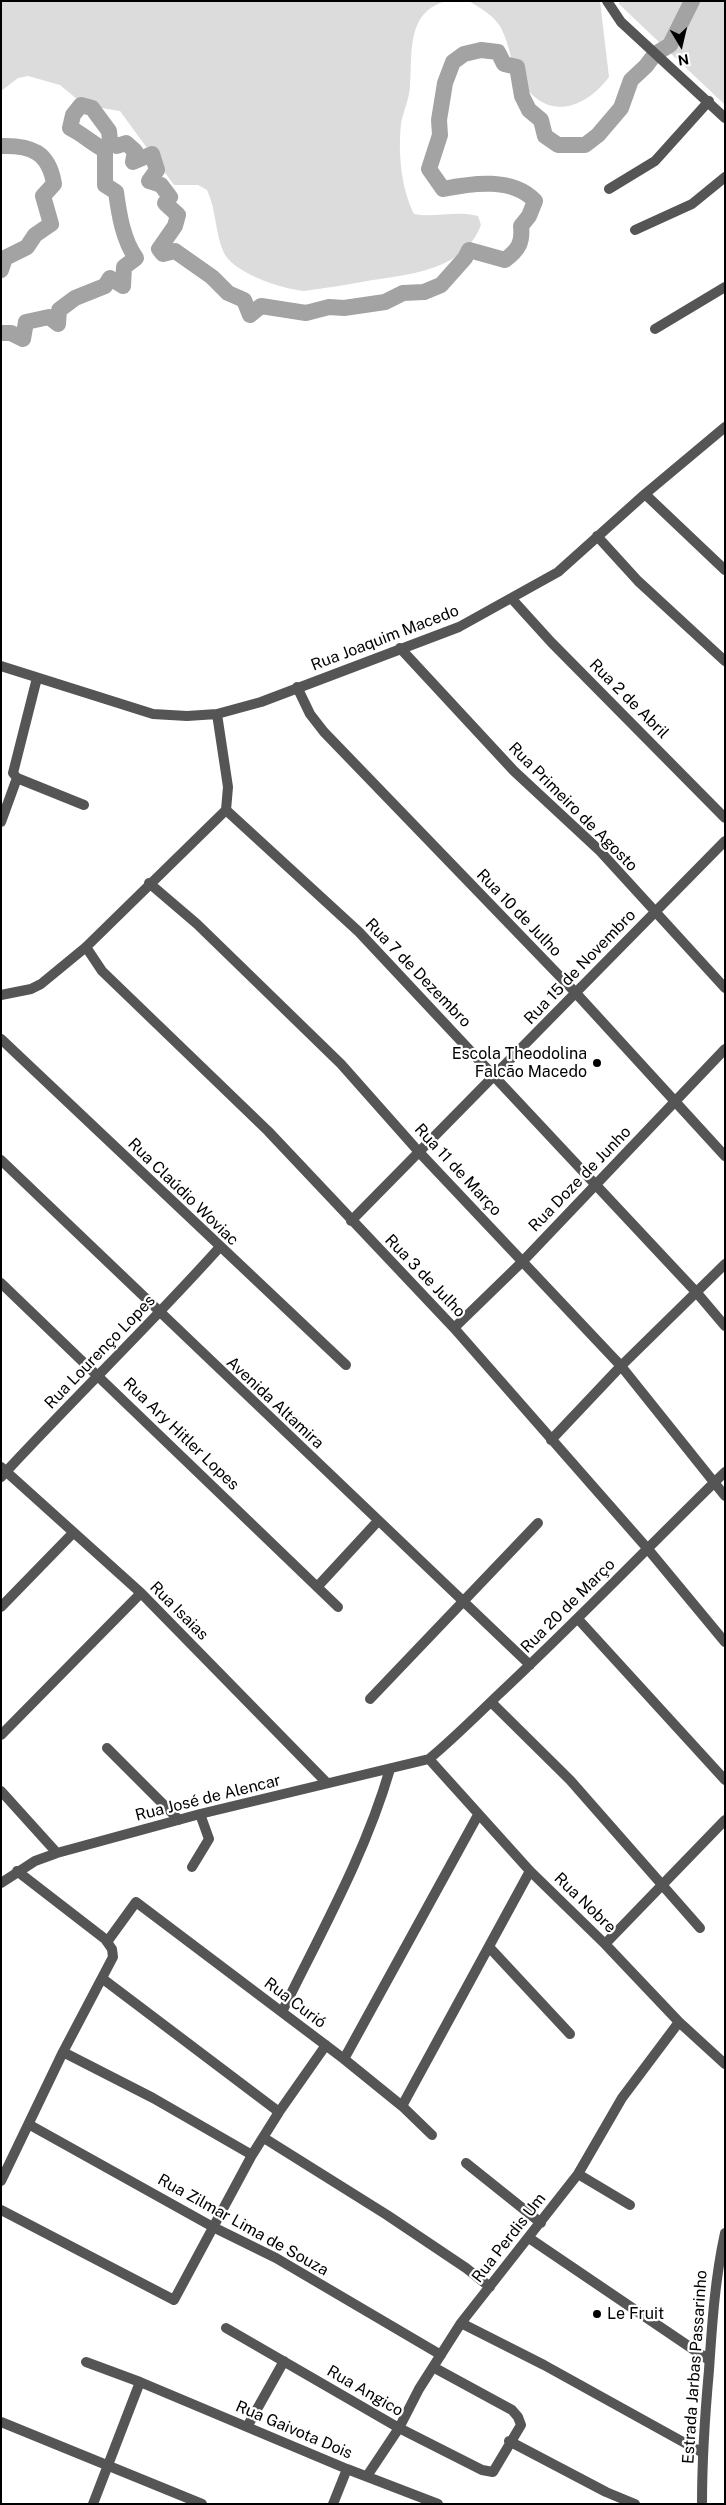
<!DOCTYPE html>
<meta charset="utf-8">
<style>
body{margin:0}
#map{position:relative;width:726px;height:2505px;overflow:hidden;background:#fff;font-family:"Public Sans",sans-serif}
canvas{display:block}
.frame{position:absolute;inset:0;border:2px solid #000;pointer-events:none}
.north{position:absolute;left:656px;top:20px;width:50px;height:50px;-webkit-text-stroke:4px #fff;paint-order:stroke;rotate:171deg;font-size:14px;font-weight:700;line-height:20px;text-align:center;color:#000}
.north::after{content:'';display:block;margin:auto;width:18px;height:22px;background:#000;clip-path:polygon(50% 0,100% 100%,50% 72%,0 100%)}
</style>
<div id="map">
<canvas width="726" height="2505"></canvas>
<div class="frame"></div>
<div class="north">N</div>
</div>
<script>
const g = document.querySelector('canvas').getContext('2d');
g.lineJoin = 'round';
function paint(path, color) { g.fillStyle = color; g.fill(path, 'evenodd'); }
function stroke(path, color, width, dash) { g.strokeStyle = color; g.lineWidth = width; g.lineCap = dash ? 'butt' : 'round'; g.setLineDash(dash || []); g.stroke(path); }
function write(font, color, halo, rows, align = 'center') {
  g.font = font + ' "Public Sans",sans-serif'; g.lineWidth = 4.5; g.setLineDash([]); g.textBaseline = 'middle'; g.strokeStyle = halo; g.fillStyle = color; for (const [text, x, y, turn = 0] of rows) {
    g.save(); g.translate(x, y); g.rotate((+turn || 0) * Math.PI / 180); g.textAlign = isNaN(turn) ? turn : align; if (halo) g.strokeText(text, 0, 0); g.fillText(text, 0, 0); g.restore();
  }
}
const green = new Path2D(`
 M 1,1 L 447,1 C 405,11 413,55 410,87 C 409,100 403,112 401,124 C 398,153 401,188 414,214 C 435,218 456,210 478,216 L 481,225 C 464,269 414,274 373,280 C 350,284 327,288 304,291 C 282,289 232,273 223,251 C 215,231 216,209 207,190 L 198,185 L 174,185 L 120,111 L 84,105 L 60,85 L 28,76 L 18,78 L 1,91 Z
 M 469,1 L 600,1 L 609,77 C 581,114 541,120 518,75 C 510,60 509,43 501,28 C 495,16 480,8 469,1 Z
 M 619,1 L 725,1 L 725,105 L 619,4 Z`);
const river = new Path2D(`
 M 1,146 C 31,145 49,152 54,184 L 43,196 L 51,224 L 35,235 L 27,247 L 5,258 L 1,270
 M 1,333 L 11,333 L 23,339 L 26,322 L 49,317 L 58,324 L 59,310 L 75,298 L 105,286 L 110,278 L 123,286 L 124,267 L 136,258 C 123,240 119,214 116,192 L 105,185 L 105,150 C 92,144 83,134 70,128 L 73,115 L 81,105 L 92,108 L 109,131 L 110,141 L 117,146 L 126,143 L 135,151 L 133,162 L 152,154 L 157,170 L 149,181 L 161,185 L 170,197 L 165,203 L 178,215 L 175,226 L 159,249 L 163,254 L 175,251 L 212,277 L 228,293 L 244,300 L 250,315 L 261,306 L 306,313 L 329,307 L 344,308 L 385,302 L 403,293 L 424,292 L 441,285 L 465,258 L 469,250 L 505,260 C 518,250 523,243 521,226 L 529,216 L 535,201 C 513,177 472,183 443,189 L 429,169 L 440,135 L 439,120 L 445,83 L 453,62 L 464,54 L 481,50 L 498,52 L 504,64 L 517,67 L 522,96 L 529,110 L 541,120 L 545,136 L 558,145 L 585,145 L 598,135 L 621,108 L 631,80 L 646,66 L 655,54 L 670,45 L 692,1`);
const minor = new Path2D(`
 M 607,1 L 621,22 L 725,118
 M 609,189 L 655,161 L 709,101
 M 635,230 L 692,204 L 725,177
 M 655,329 L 725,287
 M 645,494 L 725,570
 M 597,536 L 638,581 L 725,661
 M 512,599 L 551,642 L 725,818
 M 400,648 L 514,771 L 599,850 L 725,988
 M 1,666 L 153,714 L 187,716 L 217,714 L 261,702 L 459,627 L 558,572 L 645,494 L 725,427
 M 37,678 L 13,773 L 17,778 L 84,805
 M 297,687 L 310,714 L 324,732 L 574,991 L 725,1156
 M 217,714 L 228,787 L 226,810
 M 226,810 L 359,932 L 697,1293 L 725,1326
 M 1,822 L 17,778
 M 149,883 L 197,924 L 341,1064 L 419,1152 L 621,1366 L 725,1496
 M 86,947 L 102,971 L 268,1131 L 454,1328 L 647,1548 L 725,1642
 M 1,995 L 31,989 L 41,984 L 86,947 L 226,810
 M 1,1039 L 346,1365
 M 1,1160 L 530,1665
 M 351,1221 L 725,841
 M 1,1283 L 338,1607
 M 454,1328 L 523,1261 L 725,1049
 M 551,1440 L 621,1366 L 725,1264
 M 1,1467 L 141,1593 L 327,1783
 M 1,1477 C 73,1399 149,1326 219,1248
 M 318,1586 L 378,1521
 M 1,1607 L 73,1533
 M 578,1619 L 725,1780
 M 370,1699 L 538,1523
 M 491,1702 L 570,1780 L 700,1928
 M 1,1735 L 141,1593
 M 107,1748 L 179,1820
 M 429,1759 L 530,1871 L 605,1944 L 679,2022 L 725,2064
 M 1,1791 L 57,1853
 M 192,1867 L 209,1839 L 200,1814
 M 1,1883 L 35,1861 L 57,1853 L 200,1814 L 429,1759 C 453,1739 475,1717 498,1695 C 576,1622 649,1546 725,1472
 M 107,1942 L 136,1902 L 344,2059 L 402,2106 L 432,2135
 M 605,1944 L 725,1820
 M 489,1947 L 570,2034
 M 103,1979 L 279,2112
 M 282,2012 C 321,1932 365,1855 390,1769
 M 63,2052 L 153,2098 L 252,2155
 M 344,2059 L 478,1815
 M 402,2106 L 530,1871
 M 30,2125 L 213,2227 L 276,2258 L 441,2355
 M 264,2138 L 387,2215 L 466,2268 L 490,2287
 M 466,2163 L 541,2223
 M 578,2174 L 630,2205
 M 1,2181 L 63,2052 L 113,1957 L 112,1949 L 105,1939 L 17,1871
 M 1,2210 L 174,2300 L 252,2155 L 279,2112 L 326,2045
 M 529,2238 L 709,2360
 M 461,2323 L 544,2365 L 703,2453
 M 226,2328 L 399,2428 L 482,2470 L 493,2472 L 521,2425 L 518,2417 L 512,2410 L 433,2367
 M 86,2362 L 140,2382 L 347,2469 L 438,2504
 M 1,2422 L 202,2504
 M 247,2427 L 284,2361
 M 509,2441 L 606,2492 L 635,2504
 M 367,2476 L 399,2428 L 419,2389 L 461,2323 L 578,2174 L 622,2098 L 679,2022
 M 93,2504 L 140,2382
 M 333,2504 L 347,2469
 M 702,2504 C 702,2459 705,2414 709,2370 C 712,2324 715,2278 725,2233`);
const markers = [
 [597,1063,5,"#000"],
 [597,2314,5,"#000"]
];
const streetNames = [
 ["Rua Joaquim Macedo",385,638,-21],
 ["Rua 2 de Abril",629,699,45],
 ["Rua Primeiro de Agosto",573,807,45],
 ["Rua 10 de Julho",519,913,46],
 ["Rua 15 de Novembro",580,967,-46],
 ["Rua 7 de Dezembro",418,973,46],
 ["Rua 11 de Março",458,1170,47],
 ["Rua Doze de Junho",580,1179,-46],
 ["Rua Claúdio Woviac",183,1192,44],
 ["Rua 3 de Julho",425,1276,46],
 ["Rua Lourenço Lopes",100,1352,-46],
 ["Avenida Altamira",275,1403,43],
 ["Rua Ary Hitler Lopes",181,1434,44],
 ["Rua 20 de Março",568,1606,-45],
 ["Rua Isaias",179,1611,45],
 ["Rua José de Alencar",208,1798,-14],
 ["Rua Nobre",585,1903,44],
 ["Rua Curió",295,2003,37],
 ["Rua Zilmar Lima de Souza",243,2225,29],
 ["Rua Perdis Um",509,2238,-52],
 ["Estrada Jarbas Passarinho",695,2367,-86],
 ["Rua Angico",365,2391,30],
 ["Rua Gaivota Dois",294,2430,23]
];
const poiNames = [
 ["Escola Theodolina",587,1054],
 ["Falcão Macedo",587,1072],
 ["Le Fruit",607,2314,"left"]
];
paint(green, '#dcdcdc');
stroke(river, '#a3a3a3', 16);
stroke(minor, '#555', 10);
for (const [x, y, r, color] of markers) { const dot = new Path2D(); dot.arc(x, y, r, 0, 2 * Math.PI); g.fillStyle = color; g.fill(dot); stroke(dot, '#fff', 2); }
write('16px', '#000', '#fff', streetNames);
write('16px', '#000', '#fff', poiNames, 'right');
</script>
